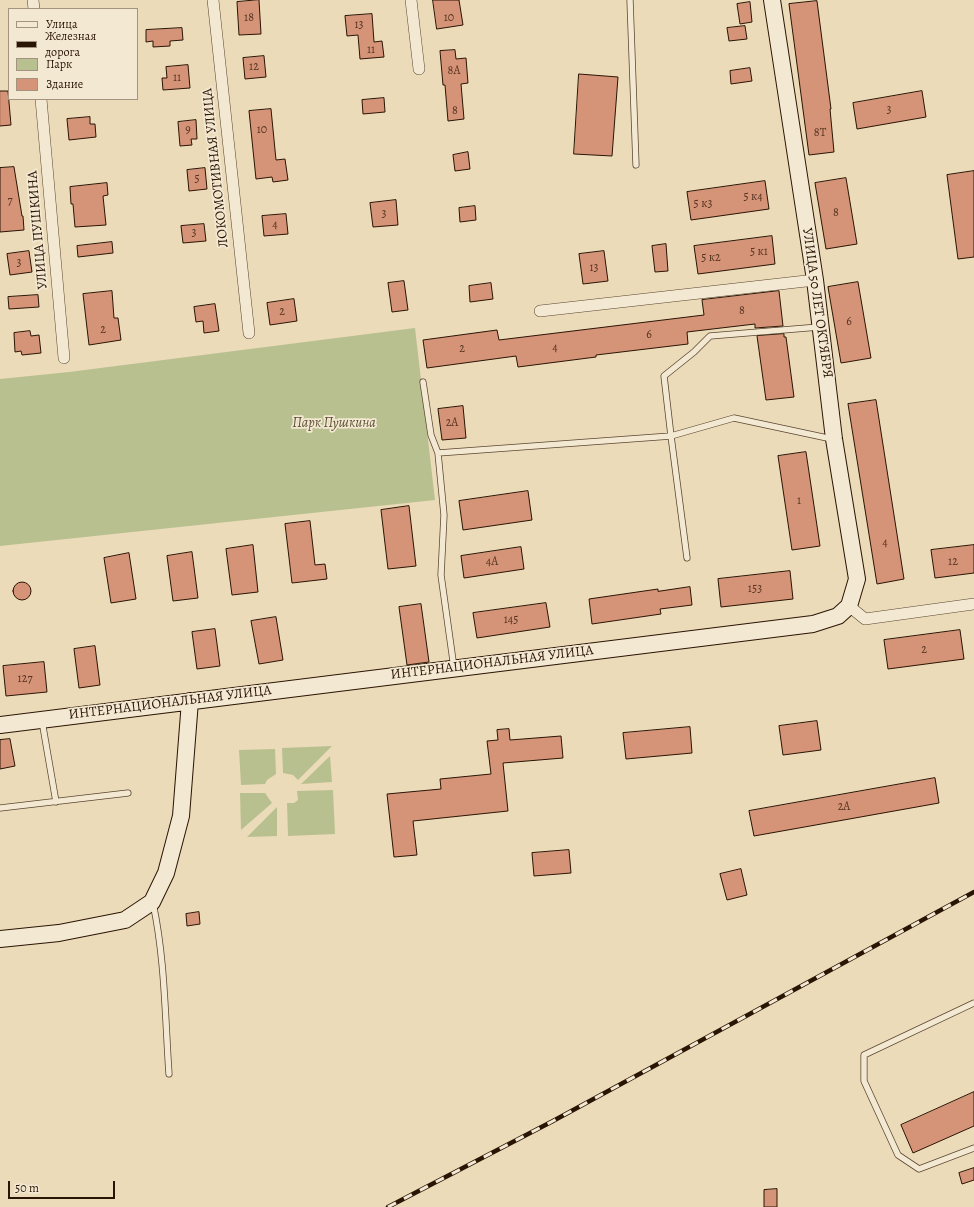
<!DOCTYPE html>
<meta charset="utf-8">
<style>
body{margin:0}
#map{position:relative;width:974px;height:1207px;overflow:hidden;background:#ecdbb9;font-family:Alegreya,serif}
canvas{display:block}
.legend{position:absolute;left:8px;top:8px;width:130px;height:92px;box-sizing:border-box;background:#f3e8d2;border:1px solid #a39380;margin:0;padding:5px 7px;list-style:none;font-size:12px;color:#2a1404}
.legend li{display:flex;align-items:center;gap:8px;height:20px}
.legend b{width:20px;border:1px solid #a39380}
.scale{position:absolute;left:8px;top:1181px;width:107px;height:18px;box-sizing:border-box;border:2px solid #2a1404;border-top:0;padding-left:5px;font-size:12px;line-height:14px;white-space:nowrap;color:#2a1404;-webkit-text-stroke:3px #f3e8d2;paint-order:stroke}
</style>
<div id="map">
<canvas width="974" height="1207"></canvas>
<ul class="legend">
<li><b style="height:5px;background:#f3e8d2"></b>Улица</li>
<li><b style="height:5px;background:#2a1404"></b>Железная дорога</li>
<li><b style="height:11px;background:#b8c08f"></b>Парк</li>
<li><b style="height:11px;background:#d59377"></b>Здание</li>
</ul>
<div class="scale">50 m</div>
</div>
<script>
const g = document.querySelector('canvas').getContext('2d');
g.lineJoin = 'round';
function paint(path, color) { g.fillStyle = color; g.fill(path, 'evenodd'); }
function stroke(path, color, width, dash) { g.strokeStyle = color; g.lineWidth = width; g.lineCap = dash ? 'butt' : 'round'; g.setLineDash(dash || []); g.stroke(path); }
function write(font, color, halo, rows, align = 'center') {
  g.font = font + ' Alegreya,serif'; g.lineWidth = 3.5; g.setLineDash([]); g.textBaseline = 'middle'; g.strokeStyle = halo; g.fillStyle = color; for (const [text, x, y, turn = 0] of rows) {
    g.save(); g.translate(x, y); g.rotate((+turn || 0) * Math.PI / 180); g.textAlign = isNaN(turn) ? turn : align; if (halo) g.strokeText(text, 0, 0); g.fillText(text, 0, 0); g.restore();
  }
}
const green = new Path2D(`
 M 415,328 L 435,500 L 0,546 L 0,379 L 69,372 Z
 M 332,746 L 298,780 L 293,775 L 283,773 L 282,748 Z
 M 275,749 L 276,774 L 267,780 L 265,784 L 241,785 L 239,750 Z
 M 330,756 L 332,782 L 301,784 Z
 M 333,790 L 335,834 L 288,836 L 287,803 L 294,803 L 298,800 L 297,791 Z
 M 240,793 L 265,793 L 272,803 L 241,830 Z
 M 277,807 L 277,836 L 247,837 Z`);
const building = new Path2D(`
 M 259,0 L 261,34 L 239,35 L 237,2 Z
 M 433,0 L 459,0 L 463,25 L 437,29 Z
 M 817,1 L 831,109 L 830,109 L 834,152 L 809,155 L 789,4 Z
 M 750,2 L 752,22 L 740,24 L 737,4 Z
 M 372,14 L 374,42 L 382,41 L 384,57 L 360,59 L 358,35 L 347,36 L 345,16 Z
 M 745,26 L 747,39 L 729,41 L 727,28 Z
 M 182,28 L 183,40 L 170,41 L 170,46 L 153,47 L 153,41 L 146,42 L 146,30 Z
 M 455,50 L 456,59 L 466,58 L 468,83 L 461,84 L 464,119 L 448,121 L 445,85 L 443,85 L 440,51 Z
 M 264,56 L 266,77 L 245,79 L 243,58 Z
 M 188,65 L 190,88 L 163,90 L 162,78 L 167,78 L 166,67 Z
 M 750,68 L 752,81 L 731,84 L 730,71 Z
 M 579,74 L 618,77 L 612,156 L 574,154 Z
 M 0,91 L 8,91 L 11,125 L 0,126 Z
 M 922,91 L 926,117 L 857,129 L 853,103 Z
 M 384,98 L 385,112 L 363,114 L 362,100 Z
 M 271,109 L 276,160 L 285,159 L 288,180 L 273,182 L 272,177 L 256,179 L 249,111 Z
 M 90,117 L 90,124 L 95,124 L 96,137 L 69,140 L 67,119 Z
 M 196,120 L 197,139 L 191,139 L 192,145 L 180,146 L 178,122 Z
 M 468,152 L 470,169 L 455,171 L 453,155 Z
 M 14,167 L 22,216 L 23,216 L 24,230 L 0,232 L 0,168 Z
 M 205,168 L 207,189 L 189,191 L 187,170 Z
 M 974,171 L 974,257 L 958,259 L 947,175 Z
 M 846,178 L 857,244 L 826,249 L 815,183 Z
 M 765,181 L 769,209 L 691,220 L 687,192 Z
 M 107,183 L 108,195 L 103,196 L 106,225 L 75,227 L 73,204 L 71,204 L 70,187 Z
 M 396,200 L 398,225 L 373,227 L 370,203 Z
 M 475,206 L 476,220 L 460,222 L 459,208 Z
 M 286,214 L 288,234 L 264,236 L 262,216 Z
 M 204,224 L 206,241 L 183,243 L 181,226 Z
 M 772,236 L 775,264 L 698,274 L 694,246 Z
 M 112,242 L 113,253 L 78,257 L 77,246 Z
 M 666,244 L 668,271 L 655,272 L 652,246 Z
 M 29,251 L 32,272 L 10,275 L 7,254 Z
 M 604,251 L 608,281 L 583,284 L 579,254 Z
 M 404,281 L 408,310 L 392,312 L 388,283 Z
 M 858,282 L 871,358 L 841,363 L 828,287 Z
 M 491,283 L 493,299 L 470,302 L 469,286 Z
 M 112,291 L 114,318 L 118,318 L 121,340 L 89,345 L 83,294 Z
 M 779,291 L 783,326 L 755,328 L 755,324 L 687,332 L 688,344 L 596,355 L 596,357 L 518,367 L 516,356 L 427,368 L 423,340 L 497,330 L 499,340 L 704,315 L 702,300 Z
 M 38,295 L 39,307 L 9,309 L 8,297 Z
 M 294,299 L 297,321 L 270,325 L 267,303 Z
 M 215,304 L 219,331 L 204,333 L 203,321 L 196,322 L 194,307 Z
 M 30,331 L 31,336 L 39,335 L 41,353 L 22,355 L 21,351 L 15,352 L 14,333 Z
 M 784,334 L 784,337 L 786,337 L 794,397 L 766,400 L 757,336 Z
 M 876,400 L 904,579 L 877,584 L 848,404 Z
 M 463,406 L 466,438 L 442,440 L 438,409 Z
 M 806,452 L 820,546 L 792,550 L 778,456 Z
 M 528,491 L 532,520 L 463,530 L 459,501 Z
 M 409,506 L 416,566 L 388,569 L 381,510 Z
 M 310,521 L 315,565 L 325,564 L 327,579 L 292,583 L 285,524 Z
 M 253,545 L 258,592 L 232,595 L 226,549 Z
 M 974,545 L 974,573 L 935,578 L 931,550 Z
 M 521,547 L 524,569 L 464,578 L 461,556 Z
 M 192,552 L 198,598 L 173,601 L 167,556 Z
 M 129,553 L 136,599 L 111,603 L 104,558 Z
 M 790,571 L 793,599 L 721,607 L 718,579 Z
 M13 591a9 9 0 1 1 18 0a9 9 0 1 1-18 0Z
 M 690,587 L 692,605 L 660,609 L 661,614 L 592,624 L 589,599 L 658,589 L 658,591 Z
 M 546,603 L 550,627 L 477,638 L 473,613 Z
 M 421,604 L 429,662 L 407,665 L 399,607 Z
 M 276,617 L 283,660 L 259,664 L 251,621 Z
 M 215,629 L 220,666 L 197,669 L 192,632 Z
 M 960,630 L 964,659 L 888,669 L 884,640 Z
 M 95,646 L 100,685 L 79,688 L 74,649 Z
 M 44,662 L 47,692 L 6,696 L 3,666 Z
 M 817,721 L 821,750 L 783,755 L 779,726 Z
 M 690,727 L 692,753 L 626,759 L 623,733 Z
 M 509,729 L 510,740 L 561,736 L 563,758 L 503,763 L 508,811 L 413,821 L 417,855 L 394,857 L 387,794 L 441,789 L 440,779 L 491,774 L 487,741 L 498,740 L 497,730 Z
 M 10,739 L 15,766 L 0,769 L 0,740 Z
 M 935,778 L 939,803 L 754,836 L 749,811 Z
 M 569,850 L 571,873 L 534,876 L 532,853 Z
 M 741,869 L 747,895 L 727,900 L 720,874 Z
 M 199,912 L 200,924 L 187,926 L 186,914 Z
 M 974,1092 L 974,1126 L 913,1153 L 901,1125 Z
 M 974,1168 L 974,1180 L 962,1184 L 959,1173 Z
 M 777,1189 L 777,1207 L 764,1207 L 764,1190 Z`);
const lane = new Path2D(`
 M 630,0 L 636,165
 M 423,382 L 431,435 L 438,453 L 444,515 L 441,575 L 454,668
 M 438,453 L 671,436 L 734,418 L 832,439
 M 687,558 L 671,436 L 664,376 L 694,352 L 710,336 L 819,327
 M 42,721 L 56,802
 M 0,808 L 128,793
 M 153,903 C 165,959 165,1017 169,1074
 M 974,1003 L 864,1055 L 864,1081 L 898,1155 L 919,1169 L 974,1148`);
const street = new Path2D(`
 M 33,0 L 34,9
 M 213,0 L 249,333
 M 411,0 L 419,69
 M 41,99 L 64,358
 M 540,311 L 815,280
 M 849,606 L 865,619 L 974,604`);
const secondary = new Path2D(`
 M 0,725 L 813,624 L 838,616 L 849,606 L 857,579 L 834,439 L 815,280 L 772,0
 M 0,939 L 59,933 L 125,920 L 152,902 L 166,873 L 181,816 L 190,701`);
const rail = new Path2D(`
 M 388,1207 L 553,1121 L 974,892`);
const numberNames = [
 ["18",249,18],
 ["10",449,18],
 ["13",359,25],
 ["11",371,50],
 ["12",254,67],
 ["8А",454,71],
 ["11",177,78],
 ["3",889,110],
 ["8",455,111],
 ["9",188,130],
 ["10",262,130],
 ["8Т",820,133],
 ["5",197,179],
 ["5 к4",753,197],
 ["7",10,201],
 ["5 к3",703,204],
 ["8",836,213],
 ["3",384,214],
 ["4",275,225],
 ["3",194,233],
 ["5 к1",759,252],
 ["5 к2",711,258],
 ["3",19,263],
 ["13",594,268],
 ["8",742,311],
 ["2",282,312],
 ["6",849,322],
 ["2",103,330],
 ["6",649,335],
 ["4",555,348],
 ["2",462,349],
 ["2А",452,423],
 ["1",799,501],
 ["4",885,543],
 ["4А",492,562],
 ["12",953,562],
 ["153",755,589],
 ["145",511,620],
 ["2",924,650],
 ["127",25,679],
 ["2А",844,807]
];
const streetNames = [
 ["ЛОКОМОТИВНАЯ УЛИЦА",216,168,-96],
 ["УЛИЦА ПУШКИНА",38,230,-95],
 ["УЛИЦА 50 ЛЕТ ОКТЯБРЯ",817,303,82],
 ["ИНТЕРНАЦИОНАЛЬНАЯ УЛИЦА",492,663,-7],
 ["ИНТЕРНАЦИОНАЛЬНАЯ УЛИЦА",170,703,-7]
];
const parkNames = [
 ["Парк Пушкина",334,424]
];
paint(green, '#b8c08f');
paint(building, '#d59377');
stroke(building, '#2a1404', 1);
stroke(lane, '#5a4631', 7);
stroke(street, '#5a4631', 12);
stroke(secondary, '#2a1404', 18);
stroke(lane, '#f3e8d2', 5.5);
stroke(street, '#f3e8d2', 11);
stroke(secondary, '#f3e8d2', 16);
stroke(rail, '#2a1404', 4.5);
stroke(rail, '#f3e8d2', 3, [9]);
write('12px', '#553421', null, numberNames);
write('14px', '#2a1404', '#f3e8d2', streetNames);
write('italic 14px', '#5c5035', '#f3e8d2', parkNames);
</script>
